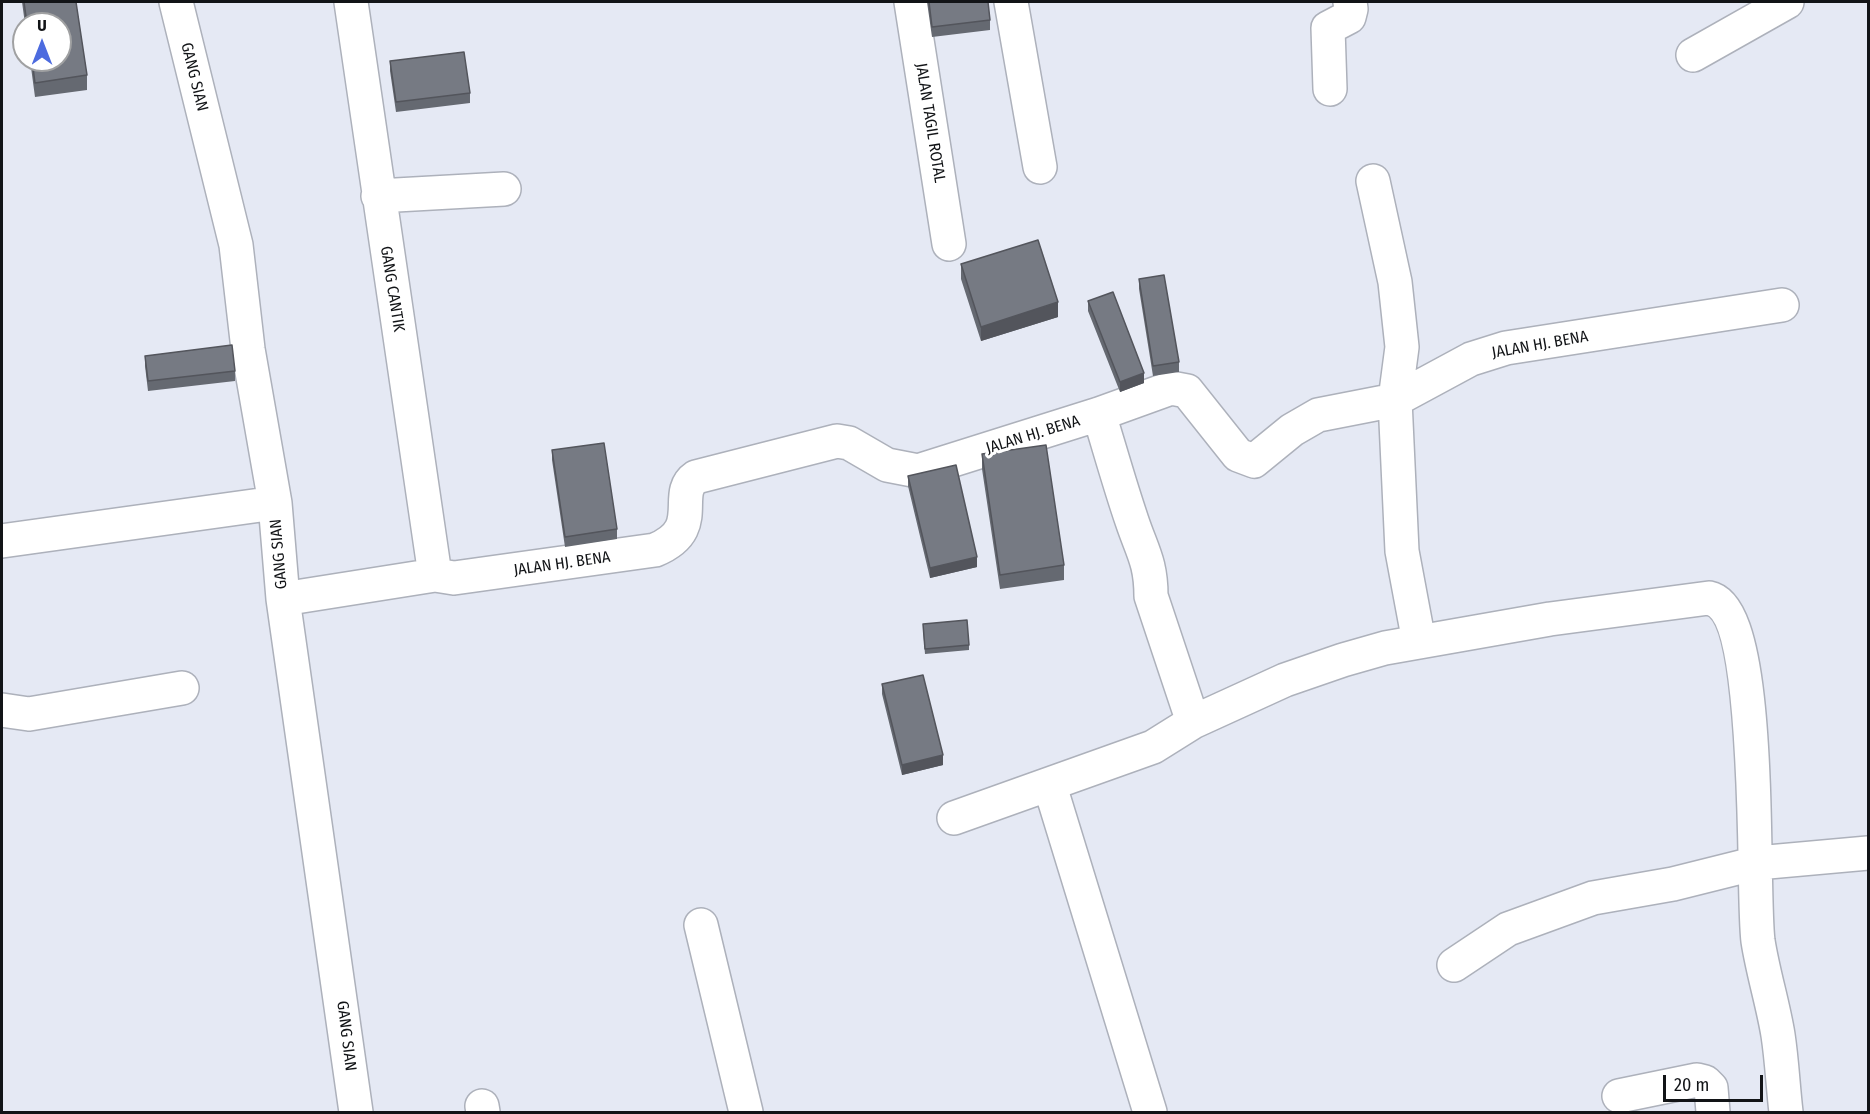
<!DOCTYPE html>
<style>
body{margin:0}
#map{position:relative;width:1870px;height:1114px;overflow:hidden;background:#e5e9f4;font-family:"Fira Sans Condensed",sans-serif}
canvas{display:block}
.frame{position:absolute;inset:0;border:3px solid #121417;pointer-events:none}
.north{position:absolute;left:12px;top:12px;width:60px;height:60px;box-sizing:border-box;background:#fff;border:2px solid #a0a1a2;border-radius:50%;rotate:0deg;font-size:16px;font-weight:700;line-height:24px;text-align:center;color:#121417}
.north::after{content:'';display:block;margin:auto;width:21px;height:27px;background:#4c6bdf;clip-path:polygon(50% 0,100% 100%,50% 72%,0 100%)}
.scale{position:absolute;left:1663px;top:1075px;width:100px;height:27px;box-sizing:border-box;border:3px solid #121417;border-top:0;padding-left:8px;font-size:18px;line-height:21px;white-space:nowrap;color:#121417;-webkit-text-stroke:4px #fff;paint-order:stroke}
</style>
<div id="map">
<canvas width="1870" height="1114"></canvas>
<div class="frame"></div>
<div class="north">U</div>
<div class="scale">20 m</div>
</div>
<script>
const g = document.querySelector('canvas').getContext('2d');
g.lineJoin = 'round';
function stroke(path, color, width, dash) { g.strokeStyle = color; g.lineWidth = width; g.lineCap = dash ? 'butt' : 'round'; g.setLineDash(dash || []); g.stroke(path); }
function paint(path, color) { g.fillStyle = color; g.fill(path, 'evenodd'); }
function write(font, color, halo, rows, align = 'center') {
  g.font = font + ' "Fira Sans Condensed",sans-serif'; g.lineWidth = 6; g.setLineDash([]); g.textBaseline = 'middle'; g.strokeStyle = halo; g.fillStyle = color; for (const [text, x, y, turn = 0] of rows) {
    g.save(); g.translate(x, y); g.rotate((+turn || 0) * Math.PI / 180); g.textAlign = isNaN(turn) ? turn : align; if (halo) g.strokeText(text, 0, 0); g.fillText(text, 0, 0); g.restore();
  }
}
const minor = new Path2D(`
 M 176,2 L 236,245 L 248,349 L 275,503 L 283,599 L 356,1112
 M 351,2 L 435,575
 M 911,2 L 949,244
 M 1011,2 L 1040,167
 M 1693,55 L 1787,2
 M 1330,89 L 1328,28 L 1349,17 L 1351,9 L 1350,2
 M 1373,181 L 1395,282 L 1402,347 L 1395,400 L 1402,551 L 1419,642
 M 378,196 L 504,189
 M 1099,414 C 1110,450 1120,486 1132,521 C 1142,551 1151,562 1151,596 L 1193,722
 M 2,541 L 275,503
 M 283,599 L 435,575 L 454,578 L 655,550 C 706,529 671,494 696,477 L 837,441 L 849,443 L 887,465 L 918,471 L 1099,414 L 1171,388 L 1187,391 L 1238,455 L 1254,461 L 1292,430 L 1318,415 L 1395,400 L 1471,359 L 1506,348 L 1782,305
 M 2,710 L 29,714 L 182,688
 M 1050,786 L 1150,1112
 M 954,818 L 1153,747 L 1193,722 L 1285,680 L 1343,660 L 1385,648 L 1550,619 L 1709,598 C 1765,609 1751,888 1758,941 C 1763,973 1773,1004 1778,1035 C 1782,1061 1783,1087 1786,1112
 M 701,925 L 746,1112
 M 1454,965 L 1508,929 L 1593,898 L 1673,884 L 1757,863 L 1868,853
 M 1619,1096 L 1697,1080 L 1705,1082 L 1711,1088 L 1713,1112
 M 482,1106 L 483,1112`);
const wall = new Path2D(`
 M 22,2 L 76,2 L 87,75 L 87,90 L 35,97 L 30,60 L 60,60 L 60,24 L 25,24 Z
 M 927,2 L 988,2 L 990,20 L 990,30 L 932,37 Z
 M 390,61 L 470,93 L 470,103 L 396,112 L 390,71 Z
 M 961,264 L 1058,317 L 981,341 L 961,279 Z
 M 1139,279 L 1179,362 L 1179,372 L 1153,376 L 1139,289 Z
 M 1088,301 L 1144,383 L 1120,392 L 1088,311 Z
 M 145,356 L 235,371 L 235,381 L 148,391 L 145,366 Z
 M 552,450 L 617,529 L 617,539 L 565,547 L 552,460 Z
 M 982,454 L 1064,565 L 1064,580 L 1000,589 L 982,469 Z
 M 908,476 L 977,567 L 930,578 L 908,486 Z
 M 923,629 L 969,645 L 969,650 L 925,654 Z
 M 882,684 L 943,765 L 902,775 L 882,694 Z`);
const shadedWall = new Path2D(`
 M 1058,302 L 1058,317 L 981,341 L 981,327 Z
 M 1144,373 L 1144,383 L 1120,392 L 1120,382 Z
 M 977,557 L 977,567 L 930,578 L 930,568 Z
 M 943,755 L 943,765 L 902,775 L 902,765 Z`);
const building = new Path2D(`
 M 24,2 L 76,2 L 87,75 L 35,83 L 32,60 L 60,60 L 60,24 L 27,24 Z
 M 929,2 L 988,2 L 990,20 L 932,27 Z
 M 464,52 L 470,93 L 396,102 L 390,61 Z
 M 1038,240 L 1058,302 L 981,327 L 961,264 Z
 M 1164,275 L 1179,362 L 1153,366 L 1139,279 Z
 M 1113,292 L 1144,373 L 1120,382 L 1088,301 Z
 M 232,345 L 235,371 L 148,381 L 145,356 Z
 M 604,443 L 617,529 L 565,537 L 552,450 Z
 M 1046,445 L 1064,565 L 1000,575 L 982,454 Z
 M 956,465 L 977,557 L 930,568 L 908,476 Z
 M 967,620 L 969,645 L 925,649 L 923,624 Z
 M 923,675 L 943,755 L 902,765 L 882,684 Z`);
const streetNames = [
 ["GANG SIAN",194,77,76],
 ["JALAN TAGIL ROTAL",930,123,81],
 ["GANG CANTIK",392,289,81],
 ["JALAN HJ. BENA",1540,345,-10],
 ["JALAN HJ. BENA",1033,435,-17],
 ["GANG SIAN",279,554,-95],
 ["JALAN HJ. BENA",562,564,-8],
 ["GANG SIAN",346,1036,83]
];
stroke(minor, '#adb1bb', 36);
stroke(minor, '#fff', 33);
paint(wall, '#656971');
paint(shadedWall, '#53555c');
paint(building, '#767a83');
stroke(building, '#53555c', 1.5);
write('16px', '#121417', '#fff', streetNames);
</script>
